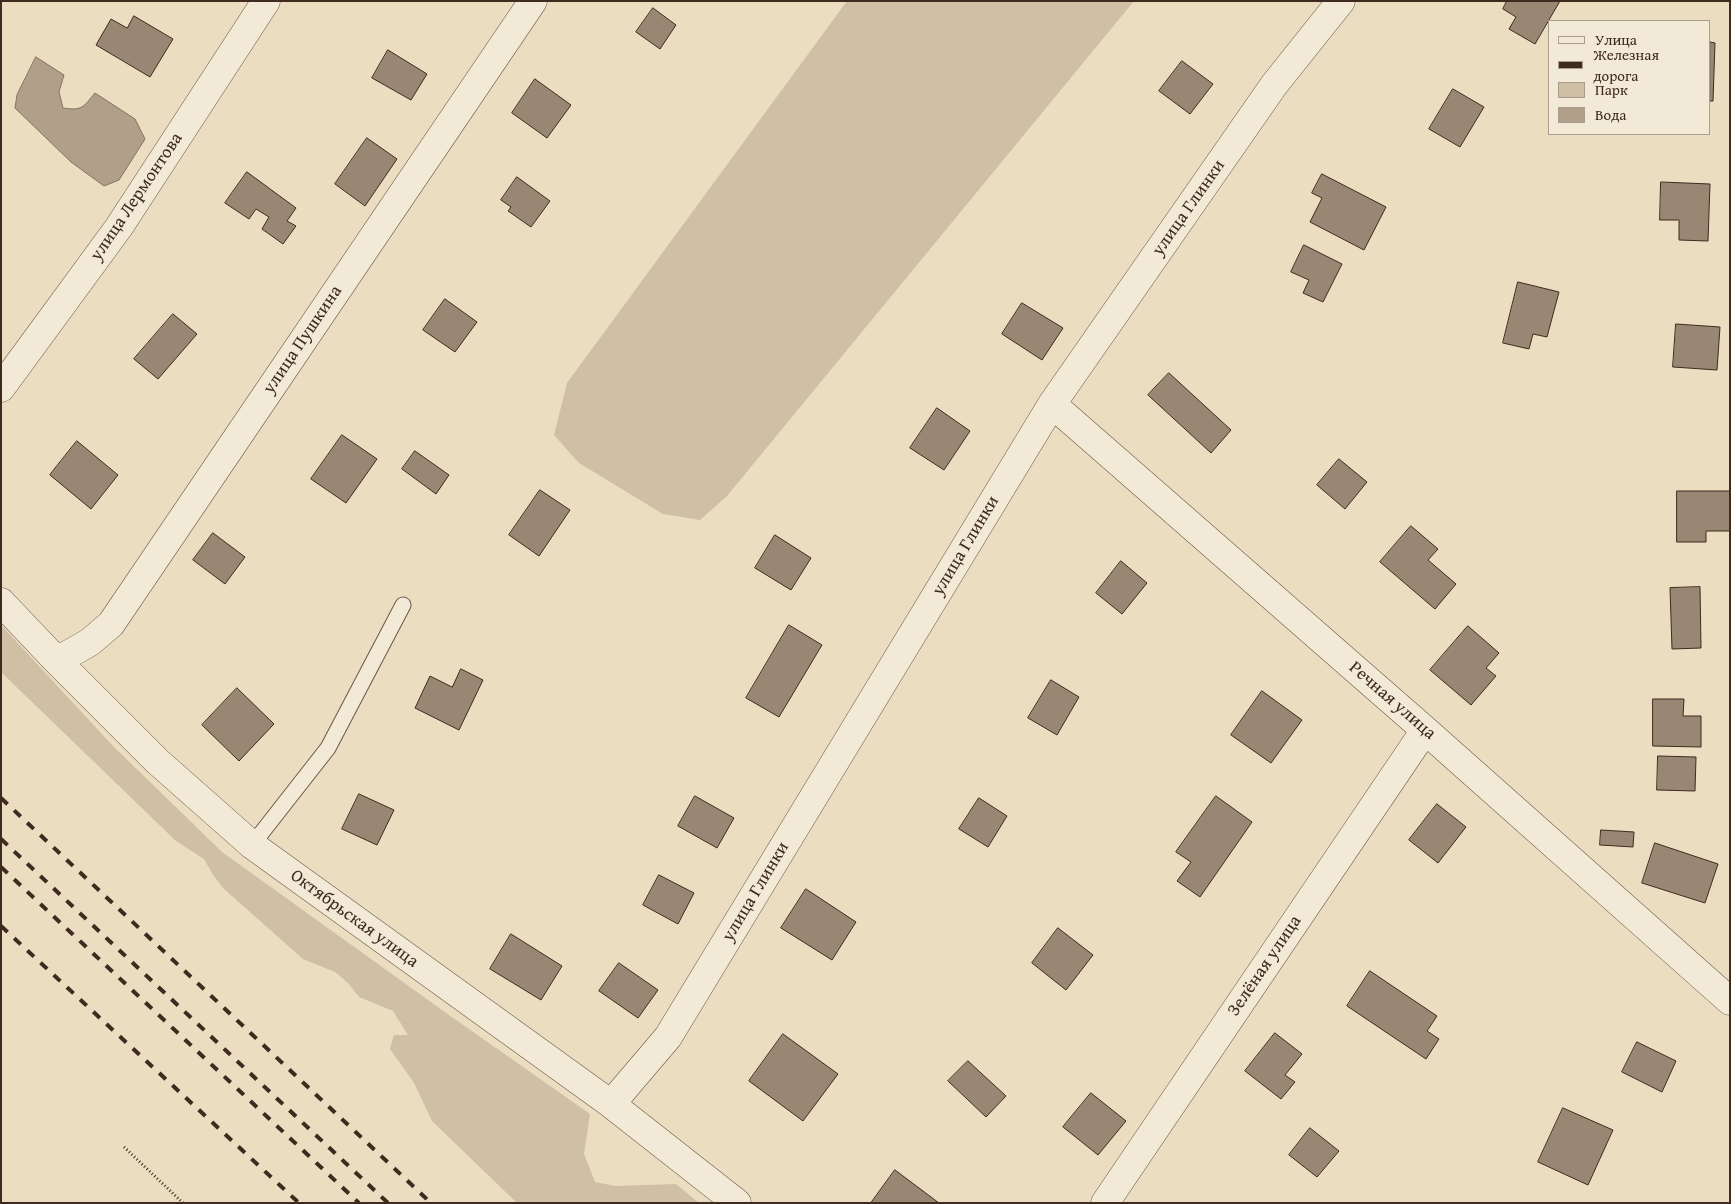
<!DOCTYPE html>
<meta charset="utf-8">
<style>
body{margin:0}
#map{position:relative;width:1731px;height:1204px;overflow:hidden;background:#ebddc0;font-family:"Gentium Book Plus",serif}
canvas{display:block}
.frame{position:absolute;inset:0;border:2px solid #3f2a1f;pointer-events:none}
.legend{position:absolute;left:1548px;top:20px;width:162px;height:115px;box-sizing:border-box;background:#f2e9d6;border:1px solid #aa9d8d;margin:0;padding:6px 9px;list-style:none;font-size:15px;color:#3f2a1f}
.legend li{display:flex;align-items:center;gap:10px;height:25px}
.legend b{width:25px;border:1px solid #aa9d8d}
</style>
<div id="map">
<canvas width="1731" height="1204"></canvas>
<div class="frame"></div>
<ul class="legend">
<li><b style="height:6px;background:#f2e9d6"></b>Улица</li>
<li><b style="height:6px;background:#3f2a1f"></b>Железная дорога</li>
<li><b style="height:14px;background:#cebfa5"></b>Парк</li>
<li><b style="height:14px;background:#b1a089"></b>Вода</li>
</ul>
</div>
<script>
const g = document.querySelector('canvas').getContext('2d');
g.lineJoin = 'round';
function paint(path, color) { g.fillStyle = color; g.fill(path, 'evenodd'); }
function stroke(path, color, width, dash) { g.strokeStyle = color; g.lineWidth = width; g.lineCap = dash ? 'butt' : 'round'; g.setLineDash(dash || []); g.stroke(path); }
function write(font, color, halo, rows, align = 'center') {
  g.font = font + ' "Gentium Book Plus",serif'; g.lineWidth = 4; g.setLineDash([]); g.textBaseline = 'middle'; g.strokeStyle = halo; g.fillStyle = color; for (const [text, x, y, turn = 0] of rows) {
    g.save(); g.translate(x, y); g.rotate((+turn || 0) * Math.PI / 180); g.textAlign = isNaN(turn) ? turn : align; if (halo) g.strokeText(text, 0, 0); g.fillText(text, 0, 0); g.restore();
  }
}
const green = new Path2D(`
 M 847,1 L 1134,1 L 727,496 L 700,520 L 663,514 L 579,463 L 554,435 L 567,383 Z
 M 1,625 L 113,746 L 222,852 L 449,1015 L 590,1114 L 584,1154 L 595,1182 L 615,1186 L 676,1184 L 699,1203 L 517,1203 L 432,1121 L 414,1083 L 390,1049 L 394,1035 L 408,1035 L 393,1011 L 359,997 L 348,983 L 335,972 L 303,959 L 224,889 L 213,875 L 204,859 L 176,841 L 1,672 Z`);
const water = new Path2D(`
 M 36,57 L 64,75 L 59,92 L 63,108 C 83,111 83,107 95,93 L 135,119 L 145,139 L 119,180 L 104,186 L 71,162 L 15,108 L 17,95 Z`);
const building = new Path2D(`
 M 1507,1 L 1560,1 L 1535,44 L 1509,29 L 1516,17 L 1503,9 Z
 M 653,8 L 676,25 L 660,49 L 636,32 Z
 M 134,16 L 173,39 L 150,77 L 96,45 L 111,19 L 127,28 Z
 M 1710,42 L 1715,43 L 1713,101 L 1710,101 Z
 M 388,50 L 427,74 L 411,100 L 372,78 Z
 M 1182,61 L 1213,84 L 1190,114 L 1159,91 Z
 M 535,79 L 571,105 L 547,138 L 512,113 Z
 M 1453,89 L 1484,107 L 1460,147 L 1429,129 Z
 M 367,138 L 397,159 L 365,206 L 335,184 Z
 M 247,172 L 296,208 L 287,221 L 296,226 L 283,244 L 262,229 L 269,217 L 256,209 L 249,219 L 225,203 Z
 M 1322,174 L 1386,207 L 1364,250 L 1310,222 L 1322,198 L 1312,193 Z
 M 517,177 L 550,201 L 531,227 L 508,211 L 511,207 L 501,200 Z
 M 1661,182 L 1710,184 L 1708,241 L 1679,240 L 1679,220 L 1660,220 Z
 M 1304,245 L 1342,264 L 1323,302 L 1303,293 L 1309,280 L 1291,272 Z
 M 1518,282 L 1559,292 L 1547,337 L 1533,334 L 1529,349 L 1503,343 Z
 M 445,299 L 477,322 L 455,352 L 423,330 Z
 M 1022,303 L 1063,328 L 1042,360 L 1002,334 Z
 M 173,314 L 197,334 L 158,379 L 134,359 Z
 M 1676,324 L 1720,327 L 1717,370 L 1673,367 Z
 M 1169,373 L 1231,430 L 1211,453 L 1148,395 Z
 M 937,408 L 970,431 L 944,470 L 910,448 Z
 M 342,435 L 377,459 L 346,503 L 311,479 Z
 M 77,441 L 118,475 L 91,509 L 50,475 Z
 M 415,451 L 449,475 L 436,494 L 402,469 Z
 M 1339,459 L 1367,482 L 1345,509 L 1317,485 Z
 M 540,490 L 570,510 L 539,556 L 509,535 Z
 M 1677,491 L 1730,491 L 1730,531 L 1706,531 L 1706,542 L 1677,542 Z
 M 1411,526 L 1438,549 L 1428,560 L 1456,584 L 1435,609 L 1380,562 Z
 M 213,533 L 245,557 L 225,584 L 193,560 Z
 M 775,535 L 811,558 L 791,590 L 755,568 Z
 M 1121,561 L 1147,583 L 1122,614 L 1096,593 Z
 M 1700,587 L 1701,648 L 1672,649 L 1670,588 Z
 M 789,625 L 822,645 L 779,717 L 746,698 Z
 M 1468,626 L 1499,653 L 1486,668 L 1496,676 L 1471,705 L 1430,670 Z
 M 461,669 L 483,680 L 459,730 L 415,708 L 430,676 L 452,687 Z
 M 1051,680 L 1079,697 L 1057,735 L 1028,718 Z
 M 237,688 L 274,724 L 239,761 L 202,725 Z
 M 1262,691 L 1302,720 L 1271,763 L 1231,735 Z
 M 1653,699 L 1684,699 L 1683,716 L 1701,716 L 1701,747 L 1653,746 Z
 M 1658,756 L 1696,757 L 1695,791 L 1657,790 Z
 M 359,794 L 394,810 L 377,845 L 342,829 Z
 M 695,796 L 734,818 L 717,848 L 678,826 Z
 M 1216,796 L 1252,822 L 1200,897 L 1177,881 L 1191,862 L 1176,852 Z
 M 979,798 L 1007,816 L 988,847 L 959,829 Z
 M 1437,804 L 1466,827 L 1438,863 L 1409,840 Z
 M 1601,830 L 1634,832 L 1633,847 L 1600,845 Z
 M 1655,843 L 1718,864 L 1705,903 L 1642,883 Z
 M 659,875 L 694,893 L 678,924 L 643,905 Z
 M 806,889 L 856,922 L 832,960 L 781,928 Z
 M 1058,928 L 1093,955 L 1066,990 L 1032,963 Z
 M 511,934 L 562,966 L 541,1000 L 490,969 Z
 M 619,963 L 658,990 L 638,1018 L 599,991 Z
 M 1370,971 L 1437,1016 L 1427,1031 L 1439,1039 L 1426,1059 L 1347,1006 Z
 M 1275,1033 L 1302,1054 L 1285,1075 L 1295,1082 L 1281,1099 L 1245,1071 Z
 M 783,1034 L 838,1074 L 803,1121 L 749,1081 Z
 M 1637,1042 L 1676,1061 L 1662,1092 L 1622,1072 Z
 M 968,1061 L 1006,1096 L 986,1117 L 948,1081 Z
 M 1091,1093 L 1126,1121 L 1098,1155 L 1063,1127 Z
 M 1563,1108 L 1613,1130 L 1588,1185 L 1538,1162 Z
 M 1310,1128 L 1339,1151 L 1317,1177 L 1289,1155 Z
 M 895,1170 L 939,1203 L 871,1203 Z`);
const path = new Path2D(`
 M 124,1147 L 183,1203`);
const lane = new Path2D(`
 M 252,845 L 328,748 L 403,605`);
const street = new Path2D(`
 M 1,388 L 119,227 L 266,1
 M 1052,404 L 1425,730 L 1730,1001
 M 1,602 L 57,661 L 157,761 L 252,845 L 611,1104 L 737,1203
 M 57,661 L 90,642 L 111,624 L 533,1
 M 611,1104 L 668,1037 L 1052,404 L 1274,85 L 1341,1
 M 1105,1203 L 1425,730`);
const rail = new Path2D(`
 M 1,798 L 431,1203
 M 1,839 L 388,1203
 M 1,867 L 359,1203
 M 1,926 L 299,1203`);
const streetNames = [
 ["улица Лермонтова",137,197,-56],
 ["улица Глинки",1189,208,-55],
 ["улица Пушкина",303,340,-56],
 ["улица Глинки",966,546,-59],
 ["Речная улица",1392,701,41],
 ["улица Глинки",756,892,-59],
 ["Октябрьская улица",354,919,36],
 ["Зелёная улица",1265,966,-56]
];
paint(green, '#cebfa5');
paint(water, '#b1a089');
stroke(water, '#83715f', 1);
paint(building, '#988773');
stroke(building, '#3f2a1f', 1);
stroke(lane, '#6a5747', 17);
stroke(street, '#6a5747', 29);
stroke(path, '#3f2a1f', 3, [1, 2.5]);
stroke(lane, '#f2e9d6', 15);
stroke(street, '#f2e9d6', 28);
stroke(rail, '#3f2a1f', 4, [9, 9]);
write('18px', '#3f2a1f', '#f2e9d6', streetNames);
</script>
